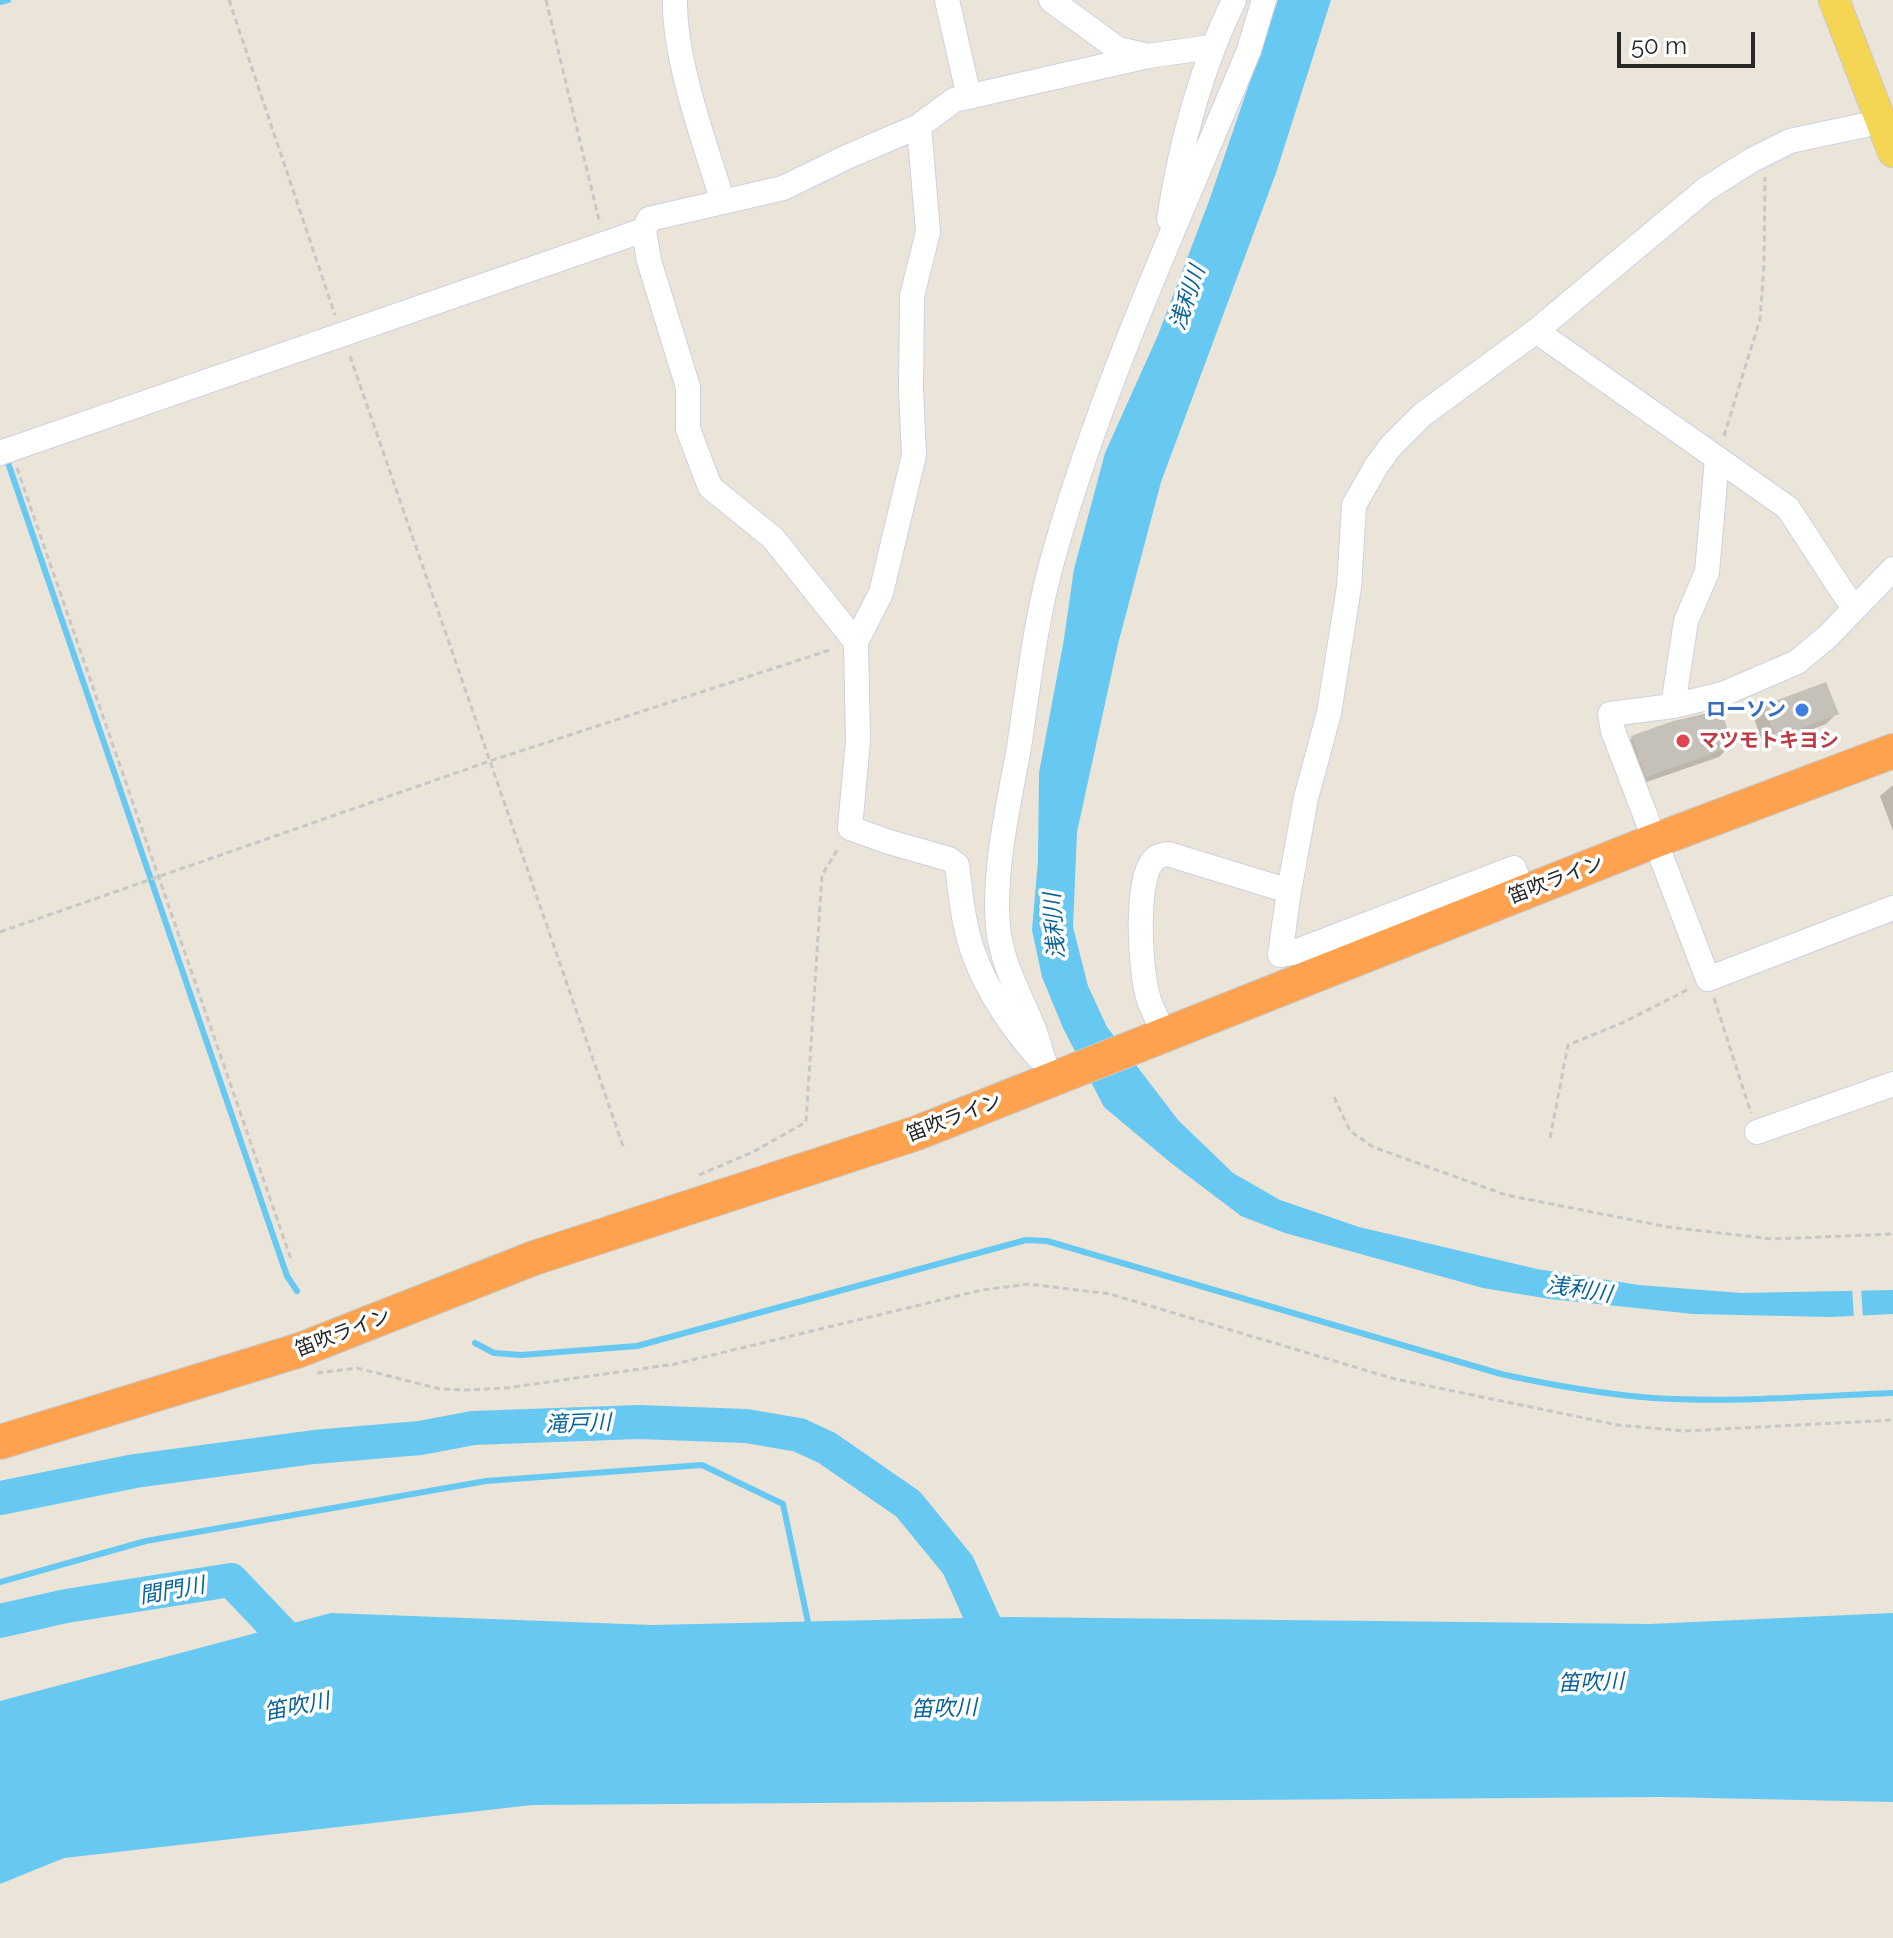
<!DOCTYPE html>
<meta charset="utf-8">
<style>
body{margin:0}
#map{position:relative;width:1893px;height:1938px;overflow:hidden;background:#ebe4d9;font-family:Raleway,sans-serif}
canvas{display:block}
.scale{position:absolute;left:1617px;top:32px;width:138px;height:36px;box-sizing:border-box;border:4px solid #282828;border-top:0;padding-left:10px;font-size:24px;line-height:28px;white-space:nowrap;color:#282828;-webkit-text-stroke:6px #fff;paint-order:stroke}
</style>
<div id="map">
<canvas width="1893" height="1938"></canvas>
<div class="scale">50 m</div>
</div>
<script>
const g = document.querySelector('canvas').getContext('2d');
g.lineJoin = 'round';
function paint(path, color) { g.fillStyle = color; g.fill(path, 'evenodd'); }
function stroke(path, color, width, dash) { g.strokeStyle = color; g.lineWidth = width; g.lineCap = dash ? 'butt' : 'round'; g.setLineDash(dash || []); g.stroke(path); }
function write(font, color, halo, rows, align = 'center') {
  g.font = font + ' Raleway,"Noto Sans JP",sans-serif'; g.lineWidth = 7; g.setLineDash([]); g.textBaseline = 'middle'; g.strokeStyle = halo; g.fillStyle = color; for (const [text, x, y, turn = 0] of rows) {
    g.save(); g.translate(x, y); g.rotate((+turn || 0) * Math.PI / 180); g.textAlign = isNaN(turn) ? turn : align; if (halo) g.strokeText(text, 0, 0); g.fillText(text, 0, 0); g.restore();
  }
}
const water = new Path2D(`
 M 1278,0 L 1331,0 L 1276,173 L 1161,482 L 1118,644 L 1077,832 L 1073,927 L 1088,986 L 1107,1027 L 1178,1120 L 1233,1173 L 1280,1200 L 1359,1227 L 1537,1269 L 1639,1285 L 1741,1293 L 1893,1290 L 1893,1314 L 1830,1317 L 1693,1314 L 1550,1299 L 1483,1288 L 1285,1233 L 1241,1216 L 1171,1163 L 1104,1107 L 1063,1028 L 1042,977 L 1032,930 L 1038,861 L 1039,773 L 1064,639 L 1074,569 L 1105,453 L 1158,335 L 1209,201 Z
 M 331,1613 L 652,1625 L 1009,1617 L 1649,1624 L 1893,1613 L 1893,1802 L 1663,1797 L 532,1805 L 64,1858 L 0,1884 L 0,1701 Z`);
const pier = new Path2D(`
 M 1852,1287 L 1861,1287 L 1863,1319 L 1854,1320 Z`);
const shadow = new Path2D(`
 M 1765,707 L 1837,713 L 1826,724 L 1764,748 L 1754,718 Z
 M 1632,738 L 1730,746 L 1719,757 L 1635,786 L 1621,749 Z
 M 1893,785 L 1893,831 L 1880,796 Z`);
const stream = new Path2D(`
 M 0,2 L 8,0
 M 6,457 L 287,1276 L 297,1291
 M 475,1343 L 494,1353 L 521,1355 L 637,1346 L 1026,1240 L 1047,1241 L 1501,1374 C 1551,1385 1601,1394 1653,1398 C 1733,1403 1813,1396 1893,1393
 M 0,1582 L 146,1541 L 486,1481 L 702,1465 L 783,1504 L 809,1627`);
const river = new Path2D(`
 M 0,1498 L 135,1471 L 314,1447 L 420,1438 L 473,1428 L 639,1422 L 746,1426 L 799,1435 L 827,1448 L 908,1504 L 958,1565 L 1001,1661
 M 0,1621 L 66,1606 L 231,1580 L 307,1660`);
const building = new Path2D(`
 M 1826,682 L 1839,714 L 1776,738 L 1764,705 Z
 M 1721,710 L 1733,746 L 1646,777 L 1631,736 L 1673,721 Z`);
const path = new Path2D(`
 M 229,0 L 335,315
 M 546,0 L 600,224
 M 350,356 L 624,1149
 M 1724,436 L 1760,319 L 1764,266 L 1765,177
 M 17,468 L 292,1262
 M 0,932 L 490,761 L 833,649
 M 1714,998 L 1751,1113
 M 1334,1097 L 1350,1131 L 1373,1147 L 1506,1195 L 1668,1227 L 1772,1239 L 1893,1234
 M 1550,1138 L 1568,1045 L 1622,1023 L 1691,988
 M 699,1175 L 753,1152 L 806,1122 L 822,875 L 839,847
 M 317,1373 L 357,1368 L 440,1389 L 467,1390 L 506,1388 L 675,1364 L 982,1290 L 1029,1284 L 1110,1294 L 1395,1379 L 1618,1425 L 1684,1431 L 1893,1420`);
const minor = new Path2D(`
 M 675,0 C 674,60 705,144 723,202
 M 947,0 L 969,97
 M 1051,0 L 1118,49 L 1144,55
 M 919,126 L 928,232 L 912,296 L 911,389 L 914,455 L 881,593 L 856,642 L 858,740 L 850,828 L 889,842 L 949,859 L 957,865 C 961,895 963,927 975,957 C 988,992 1013,1029 1038,1057
 M 1169,219 C 1181,142 1200,70 1234,0
 M 1536,331 L 1788,508 L 1846,597 L 1857,606
 M 0,453 L 644,230
 M 1893,569 L 1827,637 L 1797,662 L 1723,694 L 1673,706 L 1610,714 L 1613,731 L 1708,979 L 1893,908
 M 856,642 L 773,538 L 710,487 L 688,429 L 688,387 L 649,261 L 644,230 L 649,219 L 783,188 L 849,156 L 919,126 L 954,100 L 1148,56 L 1211,47
 M 1673,706 L 1686,621 L 1707,572 L 1717,459
 M 1523,893 L 1514,868 L 1292,953 L 1280,955 L 1289,891 L 1306,798 L 1329,713 L 1349,587 L 1354,505 L 1377,465 L 1391,446 L 1422,415 L 1536,331 L 1706,189 L 1752,160 L 1790,141 L 1865,125 L 1880,118
 M 1165,1035 C 1159,1023 1153,1012 1149,1000 C 1140,974 1135,884 1152,862 C 1156,856 1162,855 1168,854 L 1289,891
 M 1052,1080 C 1043,1063 1040,1046 1034,1029 C 1020,995 1002,965 998,927 C 993,870 1009,803 1019,747 C 1029,682 1036,615 1055,551 C 1104,379 1181,215 1249,50 L 1264,0
 M 1757,1132 L 1893,1084`);
const major = new Path2D(`
 M 1834,0 L 1893,152`);
const highway = new Path2D(`
 M 0,1442 L 300,1350 L 534,1258 L 917,1133 L 1654,841 L 1893,751`);
const markers = [
 [1802,710,8,"#3f7fe0"],
 [1683,741,8,"#e0444e"]
];
const shopNames = [
 ["ローソン",1786,710]
];
const healthNames = [
 ["マツモトキヨシ",1699,741]
];
const streetNames = [
 ["笛吹ライン",1556,880,-21],
 ["笛吹ライン",954,1118,-21],
 ["笛吹ライン",343,1333,-21]
];
const waterNames = [
 ["浅利川",1188,298,-71],
 ["浅利川",1055,926,-94],
 ["浅利川",1579,1290,9],
 ["滝戸川",578,1424,-2],
 ["間門川",172,1591,-10],
 ["笛吹川",1591,1683,-2],
 ["笛吹川",297,1707,-11],
 ["笛吹川",944,1709,-2]
];
paint(water, '#67c8f2');
paint(pier, '#ebe4d9');
paint(shadow, '#0003');
stroke(stream, '#67c8f2', 6);
stroke(river, '#67c8f2', 34);
paint(building, '#c6c1b8');
stroke(minor, '#ced1e2', 26);
stroke(major, '#c7c7c7', 32);
stroke(highway, '#c7c7c7', 36);
stroke(path, '#c7c7c7', 3, [6, 4]);
stroke(minor, '#fff', 24);
stroke(major, '#f5d554', 30);
stroke(highway, '#ffa250', 34);
for (const [x, y, r, color] of markers) { const dot = new Path2D(); dot.arc(x, y, r, 0, 2 * Math.PI); g.fillStyle = color; g.fill(dot); stroke(dot, '#fff', 3); }
write('bold 20px', '#366cbe', '#fff', shopNames, 'right');
write('bold 20px', '#be3a42', '#fff', healthNames, 'left');
write('20px', '#282828', '#fff', streetNames);
write('italic 22px', '#09639b', '#fff', waterNames);
</script>
